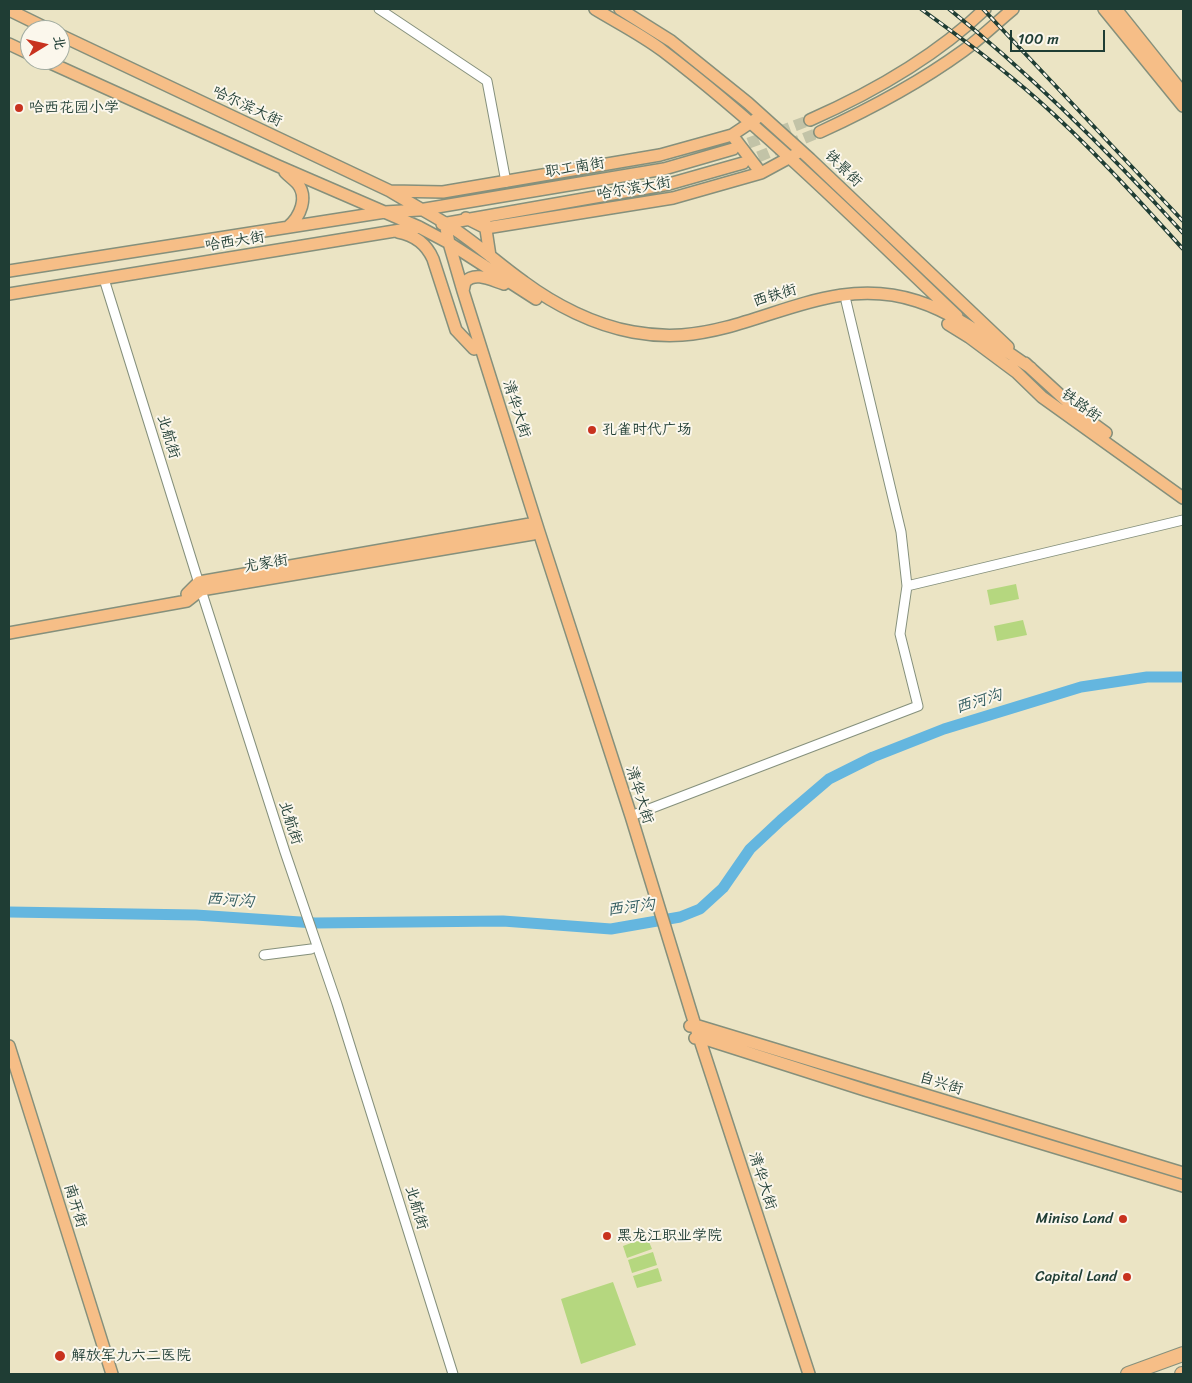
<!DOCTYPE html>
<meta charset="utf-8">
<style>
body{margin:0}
#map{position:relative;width:1192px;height:1383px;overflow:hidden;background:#ebe4c4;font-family:Sriracha,"LXGW WenKai TC",sans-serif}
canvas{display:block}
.frame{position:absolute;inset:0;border:10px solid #1f3d34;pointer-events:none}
.north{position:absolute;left:20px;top:20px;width:50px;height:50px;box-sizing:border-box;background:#fbf7ec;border:1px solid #a3ada2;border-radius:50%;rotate:81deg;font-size:14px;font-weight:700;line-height:20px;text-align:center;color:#1f3d34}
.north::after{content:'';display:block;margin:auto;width:18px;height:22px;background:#c8321e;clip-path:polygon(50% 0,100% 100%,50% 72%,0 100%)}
.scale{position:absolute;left:1010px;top:30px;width:95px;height:22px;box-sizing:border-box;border:2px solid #1f3d34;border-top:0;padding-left:6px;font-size:15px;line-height:18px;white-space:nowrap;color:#1f3d34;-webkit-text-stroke:4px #fbf7ec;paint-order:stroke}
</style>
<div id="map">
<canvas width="1192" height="1383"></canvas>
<div class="frame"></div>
<div class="north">北</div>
<div class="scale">100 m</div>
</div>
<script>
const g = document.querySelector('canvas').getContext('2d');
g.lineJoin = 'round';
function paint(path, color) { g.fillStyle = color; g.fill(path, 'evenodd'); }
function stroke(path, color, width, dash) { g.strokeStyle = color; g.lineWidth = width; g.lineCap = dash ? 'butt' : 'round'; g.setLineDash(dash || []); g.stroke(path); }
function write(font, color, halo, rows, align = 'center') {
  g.font = font + ' Sriracha,"LXGW WenKai TC",sans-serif'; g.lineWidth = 4; g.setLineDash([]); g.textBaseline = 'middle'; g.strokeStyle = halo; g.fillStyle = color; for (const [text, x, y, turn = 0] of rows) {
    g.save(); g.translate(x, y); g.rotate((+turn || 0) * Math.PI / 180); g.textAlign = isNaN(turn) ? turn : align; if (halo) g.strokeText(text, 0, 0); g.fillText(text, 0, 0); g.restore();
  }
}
const green = new Path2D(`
 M 1016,584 L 1019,599 L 990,605 L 987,590 Z
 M 1023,620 L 1027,635 L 997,641 L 994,626 Z
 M 647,1237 L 652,1249 L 627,1258 L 623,1246 Z
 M 653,1252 L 657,1265 L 632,1273 L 628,1260 Z
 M 658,1268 L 662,1281 L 637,1288 L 633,1276 Z
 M 613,1282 L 636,1345 L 581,1364 L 561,1299 Z`);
const river = new Path2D(`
 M 9,912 L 196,915 L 315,923 L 503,921 L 611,929 L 680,917 L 700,909 L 723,888 L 750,849 L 781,820 L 829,779 L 873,757 L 944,729 L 1081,687 L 1147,677 L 1183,677`);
const majorTunnel = new Path2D(`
 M 733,149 L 810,120
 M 743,163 L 820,132`);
const minor = new Path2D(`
 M 379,9 L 487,81 L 506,182
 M 104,279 L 201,590 L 285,852 L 337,1004 L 453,1374
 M 846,301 L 901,532 L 907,586
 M 631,816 L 918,706 L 900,634 L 907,586 L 1183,520
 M 264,955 L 311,949`);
const major = new Path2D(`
 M 595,9 C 618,23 642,35 663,51 C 768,131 861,225 957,316
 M 620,9 L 671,41 L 748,103 L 810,159 L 1008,347
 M 1104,9 L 1183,106
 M 1116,9 L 1183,93
 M 9,10 L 50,30
 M 60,35 L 390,191 C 408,202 427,212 445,223 C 473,240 497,263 524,282 C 555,305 594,325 633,332 C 649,335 666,336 682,335 C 763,329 831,273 917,301 C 958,314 995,344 1031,368
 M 9,44 L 30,54
 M 44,60 L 278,166 L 419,227 L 449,243 L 536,299
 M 810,120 C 871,93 936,56 985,9
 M 820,132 C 870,109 919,83 963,51 C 981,38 996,23 1013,9
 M 732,135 L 761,173
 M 285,172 C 289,176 293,179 297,183 C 309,197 300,217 288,227
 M 391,191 L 443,192 L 660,155 L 732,135 L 756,119
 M 466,218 L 486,228 L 673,198 L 761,173 L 796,154
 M 445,223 L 449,243 L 463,291 L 539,532 L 631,816 L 695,1025 L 809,1374
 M 485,223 L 490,256
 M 442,224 L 669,184 L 743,163
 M 398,232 C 414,235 426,243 433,259 L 456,330 L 474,349
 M 9,271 L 385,212 L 419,210 L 664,169 L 733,149
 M 463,291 L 465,282 C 475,271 491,280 504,284
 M 9,294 L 419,227
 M 948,324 L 969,337 L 1016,372
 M 1025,363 L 1084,417 L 1106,433
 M 1010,366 L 1042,397 L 1183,498
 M 187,594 L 199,582 L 530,524
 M 9,633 L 187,601 L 201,590 L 533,534
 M 690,1026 L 695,1025 L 1183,1173
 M 695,1038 L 699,1037 L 865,1090 L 1183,1186
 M 9,1046 L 112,1374`);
const highway = new Path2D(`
 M 1128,1374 L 1183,1354
 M 1182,1374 L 1183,1374`);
const rail = new Path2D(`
 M 921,9 C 961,38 1001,67 1038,100 C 1090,146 1136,197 1183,249
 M 949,9 C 1034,77 1110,153 1183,233
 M 983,9 L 1183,221`);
const markers = [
 [19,108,5,"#c8321e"],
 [592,430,5,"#c8321e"],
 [1123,1219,5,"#c8321e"],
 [607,1236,5,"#c8321e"],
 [1127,1277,5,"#c8321e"],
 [60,1356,6,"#c8321e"]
];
const streetNames = [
 ["哈尔滨大街",247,107,25],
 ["职工南街",575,168,-9],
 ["铁景街",843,169,44],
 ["哈尔滨大街",634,189,-10],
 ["哈西大街",235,242,-9],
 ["西铁街",775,296,-17],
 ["铁路街",1081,406,36],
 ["清华大街",516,409,72],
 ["北航街",168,437,73],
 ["尤家街",266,564,-10],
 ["清华大街",639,795,72],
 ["北航街",290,823,72],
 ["自兴街",941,1084,17],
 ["清华大街",762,1181,72],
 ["南开街",75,1206,73],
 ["北航街",416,1208,73]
];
const poiNames = [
 ["哈西花园小学",29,108],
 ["孔雀时代广场",602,430],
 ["Miniso Land",1113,1219,"right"],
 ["黑龙江职业学院",617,1236],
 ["Capital Land",1117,1277,"right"],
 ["解放军九六二医院",71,1356]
];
const waterNames = [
 ["西河沟",979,702,-17],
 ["西河沟",230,901,4],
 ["西河沟",631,908,-7]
];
paint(green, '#b5d77f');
stroke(river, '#64b6df', 11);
stroke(majorTunnel, '#c2c3a7', 11, [11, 5.5]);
stroke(minor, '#85907c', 11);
stroke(major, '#85907c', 14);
stroke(highway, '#85907c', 16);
stroke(minor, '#fff', 9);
stroke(major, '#f6be87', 11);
stroke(highway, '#f6be87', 14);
stroke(rail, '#1f3d34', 4);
stroke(rail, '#fbf7ec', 2, [5.5]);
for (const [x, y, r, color] of markers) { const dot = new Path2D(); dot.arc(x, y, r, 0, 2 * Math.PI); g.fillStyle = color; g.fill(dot); stroke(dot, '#fbf7ec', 2); }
write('15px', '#1f3d34', '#fbf7ec', streetNames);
write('15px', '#1f3d34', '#fbf7ec', poiNames, 'left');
write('italic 16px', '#305b5f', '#fbf7ec', waterNames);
</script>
